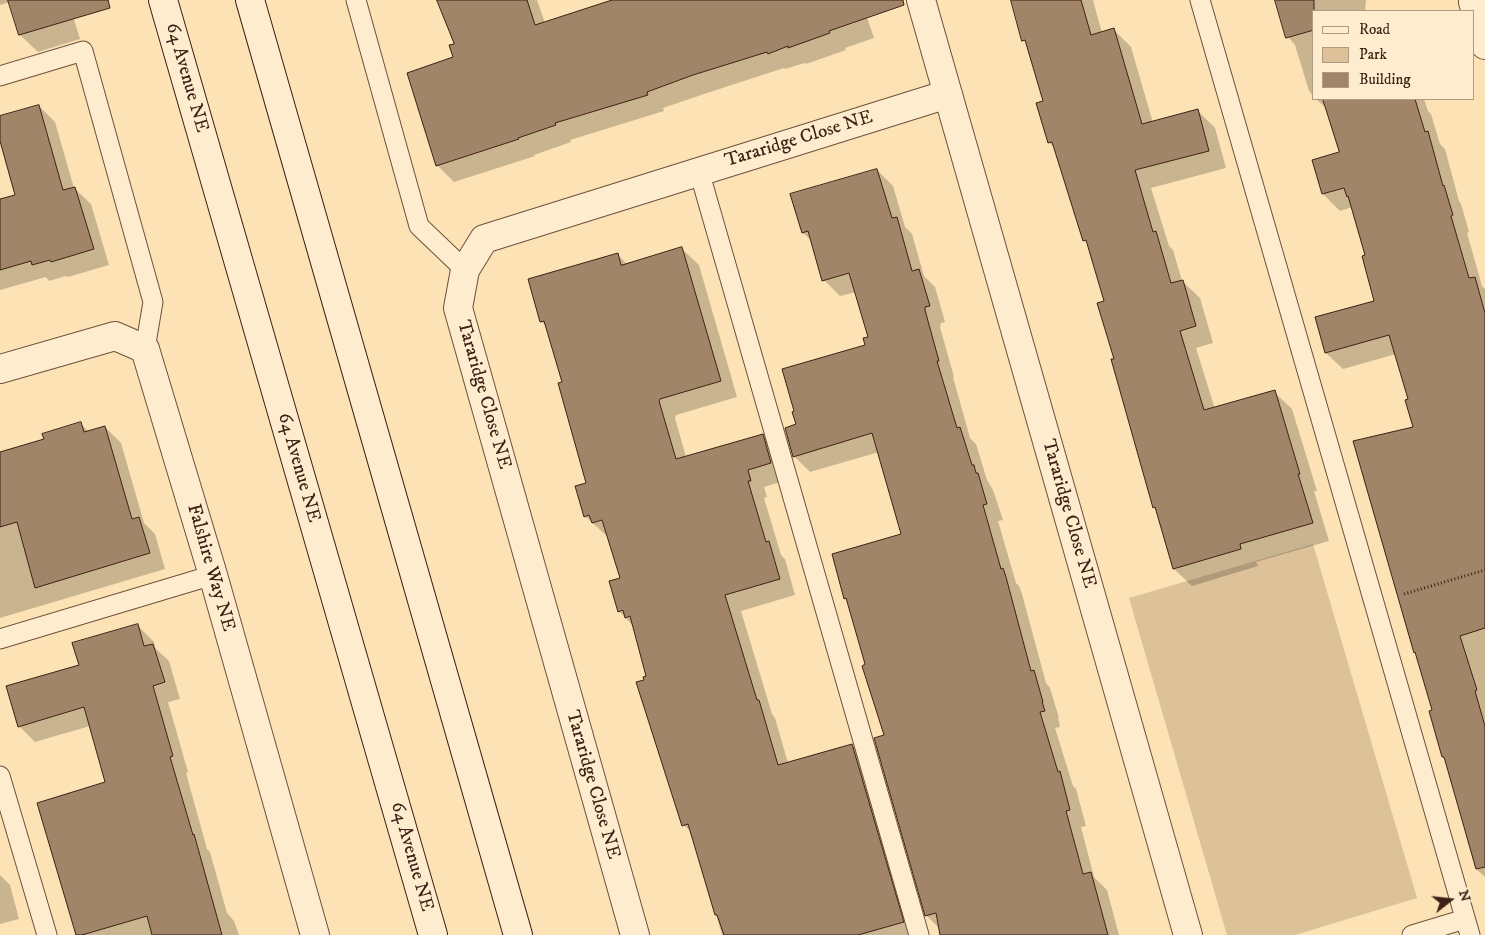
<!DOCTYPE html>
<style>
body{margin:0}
#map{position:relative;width:1485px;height:935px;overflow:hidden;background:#fce2b4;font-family:"IM FELL DW Pica",serif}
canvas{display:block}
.legend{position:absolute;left:1312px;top:10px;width:162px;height:90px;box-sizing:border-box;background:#fdecce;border:1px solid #b19a84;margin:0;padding:6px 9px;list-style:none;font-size:15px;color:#3f2015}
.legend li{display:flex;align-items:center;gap:10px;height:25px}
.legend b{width:25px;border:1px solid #b19a84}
.north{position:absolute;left:1425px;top:875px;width:50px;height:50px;-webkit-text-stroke:4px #fdecce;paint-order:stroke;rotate:74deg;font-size:14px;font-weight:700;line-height:20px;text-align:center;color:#3f2015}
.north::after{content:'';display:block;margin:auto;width:18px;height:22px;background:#3f2015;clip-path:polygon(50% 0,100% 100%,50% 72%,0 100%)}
</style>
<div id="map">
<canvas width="1485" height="935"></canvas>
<ul class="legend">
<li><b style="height:6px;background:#fdecce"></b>Road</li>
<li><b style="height:14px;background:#dcc199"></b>Park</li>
<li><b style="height:14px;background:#a18568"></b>Building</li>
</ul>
<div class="north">N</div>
</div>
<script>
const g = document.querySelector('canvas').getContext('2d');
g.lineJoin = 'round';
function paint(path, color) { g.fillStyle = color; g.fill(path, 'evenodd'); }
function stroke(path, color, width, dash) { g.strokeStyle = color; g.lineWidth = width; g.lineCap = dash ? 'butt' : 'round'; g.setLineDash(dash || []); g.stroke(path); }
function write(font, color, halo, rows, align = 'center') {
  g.font = font + ' "IM FELL DW Pica",serif'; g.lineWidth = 4; g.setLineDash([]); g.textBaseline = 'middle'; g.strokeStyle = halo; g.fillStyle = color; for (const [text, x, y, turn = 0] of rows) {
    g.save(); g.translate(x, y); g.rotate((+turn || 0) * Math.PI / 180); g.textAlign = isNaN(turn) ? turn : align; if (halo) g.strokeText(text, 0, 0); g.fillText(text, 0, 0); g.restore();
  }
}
const green = new Path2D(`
 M 1313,544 L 1417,898 L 1295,935 L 1227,935 L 1129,598 Z`);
const shadow = new Path2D(`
 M 0,0 L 68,0 L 80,39 L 38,52 L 20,35 L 10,2 L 0,5 Z
 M 439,0 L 537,0 L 545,23 L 616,0 L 861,0 L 874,38 L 845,48 L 846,50 L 806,64 L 805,63 L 785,69 L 784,68 L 710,92 L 663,108 L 664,111 L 570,140 L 571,142 L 534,155 L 535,156 L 454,182 L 437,165 L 456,44 Z
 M 1018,0 L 1093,0 L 1102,33 L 1114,30 L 1131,47 L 1153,123 L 1198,111 L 1215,128 L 1226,168 L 1151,188 L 1169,246 L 1173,250 L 1182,281 L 1200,298 L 1213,343 L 1196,348 L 1215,409 L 1274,392 L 1292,409 L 1317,491 L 1314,491 L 1329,541 L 1256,562 L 1258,566 L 1192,586 L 1174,569 L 1157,510 L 1154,507 L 1115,359 L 1105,302 L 1089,245 L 1084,240 L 1056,149 L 1049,142 L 1044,102 L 1027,44 L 1024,40 Z
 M 1276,0 L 1366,0 L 1365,11 L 1314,11 L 1314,97 L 1309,91 L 1295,45 L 1288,37 Z
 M 1316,99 L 1424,99 L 1428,111 L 1431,114 L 1440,144 L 1445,149 L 1459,201 L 1461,204 L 1469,232 L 1467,233 L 1482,286 L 1485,289 L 1485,877 L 1475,868 L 1446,759 L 1443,756 L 1433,711 L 1414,428 L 1410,400 L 1396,354 L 1343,369 L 1326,353 L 1376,302 L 1366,256 L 1352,207 L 1340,211 L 1323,194 L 1314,161 L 1340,153 L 1327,108 L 1326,108 Z
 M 39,106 L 55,122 L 74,188 L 91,204 L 109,265 L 68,277 L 66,276 L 49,281 L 46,277 L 0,290 L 0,200 L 17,196 L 0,137 L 0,118 Z
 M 877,170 L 893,186 L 905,227 L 912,234 L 924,276 L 935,287 L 945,322 L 941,323 L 940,327 L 954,377 L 953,377 L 970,438 L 976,444 L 987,480 L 993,490 L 1003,520 L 998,521 L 1016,583 L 1019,586 L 1022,594 L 1046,683 L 1050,688 L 1059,718 L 1058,718 L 1060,727 L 1055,728 L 1073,786 L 1076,789 L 1086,826 L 1081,827 L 1094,877 L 1107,890 L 1119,935 L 943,935 L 941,930 L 926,915 L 885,736 L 849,602 L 845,598 L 903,535 L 879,452 L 810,472 L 794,456 L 797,425 L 796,412 L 866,345 L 869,338 L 856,292 L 840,296 L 824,280 L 813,242 L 803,233 Z
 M 682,249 L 699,265 L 737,397 L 676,415 L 675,418 L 686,457 L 763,435 L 779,452 L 787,480 L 764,487 L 767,497 L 764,498 L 781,555 L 785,559 L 795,595 L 741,611 L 772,714 L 775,718 L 788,763 L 852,745 L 868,762 L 918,935 L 722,935 L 693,834 L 684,825 L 646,681 L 648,677 L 634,627 L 619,611 L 622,579 L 610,539 L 585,516 L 588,484 L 563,383 L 547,327 L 541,321 L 618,255 L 627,264 Z
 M 81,424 L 89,432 L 105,427 L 121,443 L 144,523 L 155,534 L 165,569 L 0,618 L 0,453 L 45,440 Z
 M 137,625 L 154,642 L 155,648 L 169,661 L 180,699 L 168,702 L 188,772 L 186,773 L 207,849 L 210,852 L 227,913 L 234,921 L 239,935 L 78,935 L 106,783 L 90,726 L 35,742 L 19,726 L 80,666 Z
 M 0,875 L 10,885 L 19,919 L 0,924 Z`);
const building = new Path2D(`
 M 8,0 L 108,0 L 110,8 L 19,35 Z
 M 437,0 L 527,0 L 535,25 L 612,0 L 903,0 L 904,5 L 829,31 L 830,33 L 788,48 L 788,46 L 768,54 L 767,52 L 693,75 L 647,92 L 648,95 L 555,123 L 556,125 L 518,138 L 519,139 L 436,166 L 407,73 L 453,57 L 449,45 L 454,44 Z
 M 1011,0 L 1081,0 L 1091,35 L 1114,28 L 1142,124 L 1198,109 L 1209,151 L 1135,170 L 1153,232 L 1156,231 L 1171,283 L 1183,280 L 1196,326 L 1180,331 L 1204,410 L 1275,390 L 1300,474 L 1298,474 L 1313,523 L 1240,544 L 1241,549 L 1173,569 L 1155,507 L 1153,508 L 1111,359 L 1114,359 L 1097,303 L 1104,301 L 1086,240 L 1083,241 L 1052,142 L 1048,143 L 1036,103 L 1043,101 L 1025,40 L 1022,41 Z
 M 1275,0 L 1314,0 L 1314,30 L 1286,38 Z
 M 1323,99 L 1415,99 L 1425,132 L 1428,131 L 1443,186 L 1444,185 L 1453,215 L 1451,216 L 1469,278 L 1475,277 L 1485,313 L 1485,628 L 1460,636 L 1477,690 L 1475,691 L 1485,726 L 1485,867 L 1476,869 L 1444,757 L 1442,757 L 1429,711 L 1432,710 L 1415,652 L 1414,653 L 1353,441 L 1413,427 L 1405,400 L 1408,399 L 1389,335 L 1325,353 L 1315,317 L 1374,301 L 1362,256 L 1365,255 L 1348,196 L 1347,197 L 1344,188 L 1322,194 L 1312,160 L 1339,152 Z
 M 39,105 L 63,190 L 75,187 L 94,249 L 51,262 L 50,260 L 32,265 L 31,261 L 0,270 L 0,199 L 15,195 L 0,141 L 0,116 Z
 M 877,169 L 892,218 L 897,217 L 912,271 L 919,269 L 930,306 L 925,307 L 925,310 L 939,361 L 937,361 L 957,428 L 960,427 L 972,465 L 974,465 L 976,473 L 978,473 L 987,504 L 983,505 L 1001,569 L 1003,568 L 1006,577 L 1031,671 L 1034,670 L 1043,702 L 1042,702 L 1045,711 L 1040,712 L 1058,772 L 1060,771 L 1070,810 L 1066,811 L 1083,874 L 1091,872 L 1108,935 L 940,935 L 936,913 L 925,916 L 874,738 L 884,735 L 862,666 L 865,664 L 846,598 L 844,599 L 832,554 L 901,534 L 872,433 L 793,457 L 785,428 L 796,424 L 792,412 L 794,411 L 782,369 L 865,345 L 863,338 L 868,337 L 849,273 L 822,281 L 808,231 L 802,233 L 790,194 Z
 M 682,247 L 721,381 L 660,399 L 659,401 L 676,459 L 763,434 L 771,463 L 748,470 L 751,481 L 748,481 L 766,542 L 769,541 L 780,579 L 725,595 L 757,700 L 759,700 L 778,765 L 852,744 L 904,922 L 858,935 L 724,935 L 717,915 L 715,915 L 688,824 L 682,826 L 636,682 L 644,680 L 643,677 L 646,676 L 630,616 L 625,618 L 623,610 L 618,612 L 609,581 L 620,578 L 602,520 L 592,523 L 589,515 L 584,517 L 575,486 L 586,483 L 558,383 L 562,382 L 544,321 L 540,322 L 528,279 L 618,253 L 621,265 Z
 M 81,422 L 84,432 L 105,426 L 132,519 L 139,517 L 150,553 L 35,588 L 17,522 L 0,527 L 0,452 L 44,439 L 42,434 Z
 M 138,624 L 144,646 L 153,644 L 165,682 L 153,686 L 173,756 L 170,757 L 193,835 L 194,834 L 222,935 L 152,935 L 147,916 L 82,935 L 76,935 L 37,803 L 105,782 L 84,707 L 18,727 L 6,686 L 79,665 L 72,643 Z`);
const path = new Path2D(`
 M 1404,594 L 1485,570`);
const lane = new Path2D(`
 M 356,0 L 419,226 L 465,270
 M 1200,0 L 1470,935
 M 0,76 L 83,51 L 153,302 L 145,349
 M 699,171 L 919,935
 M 0,639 L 213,575
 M 0,776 L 47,935
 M 1412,935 L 1465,919`);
const street = new Path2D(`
 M 921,0 L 1188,935
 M 1474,0 L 1473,2 L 1485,45
 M 0,369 L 115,336 L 145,349 L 213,575 L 315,935
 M 635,935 L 458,308 L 465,270 L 484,239 L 948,94`);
const secondary = new Path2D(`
 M 163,0 L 433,935
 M 250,0 L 518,935`);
const streetNames = [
 ["64 Avenue NE",186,78,74],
 ["Tararidge Close NE",799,140,-17],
 ["Tararidge Close NE",483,395,74],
 ["64 Avenue NE",298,468,74],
 ["Tararidge Close NE",1068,514,74],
 ["Falshire Way NE",210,568,74],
 ["Tararidge Close NE",592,785,74],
 ["64 Avenue NE",411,857,74]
];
paint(green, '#dcc199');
paint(shadow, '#0003');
paint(building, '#a18568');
stroke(building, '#3f2015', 1);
stroke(lane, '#6e503d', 21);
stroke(street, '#6e503d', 30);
stroke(secondary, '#3f2015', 30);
stroke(path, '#3f2015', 3, [1, 2.5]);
stroke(lane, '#fdecce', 19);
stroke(street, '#fdecce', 28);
stroke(secondary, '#fdecce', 28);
write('19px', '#3f2015', '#fdecce', streetNames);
</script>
